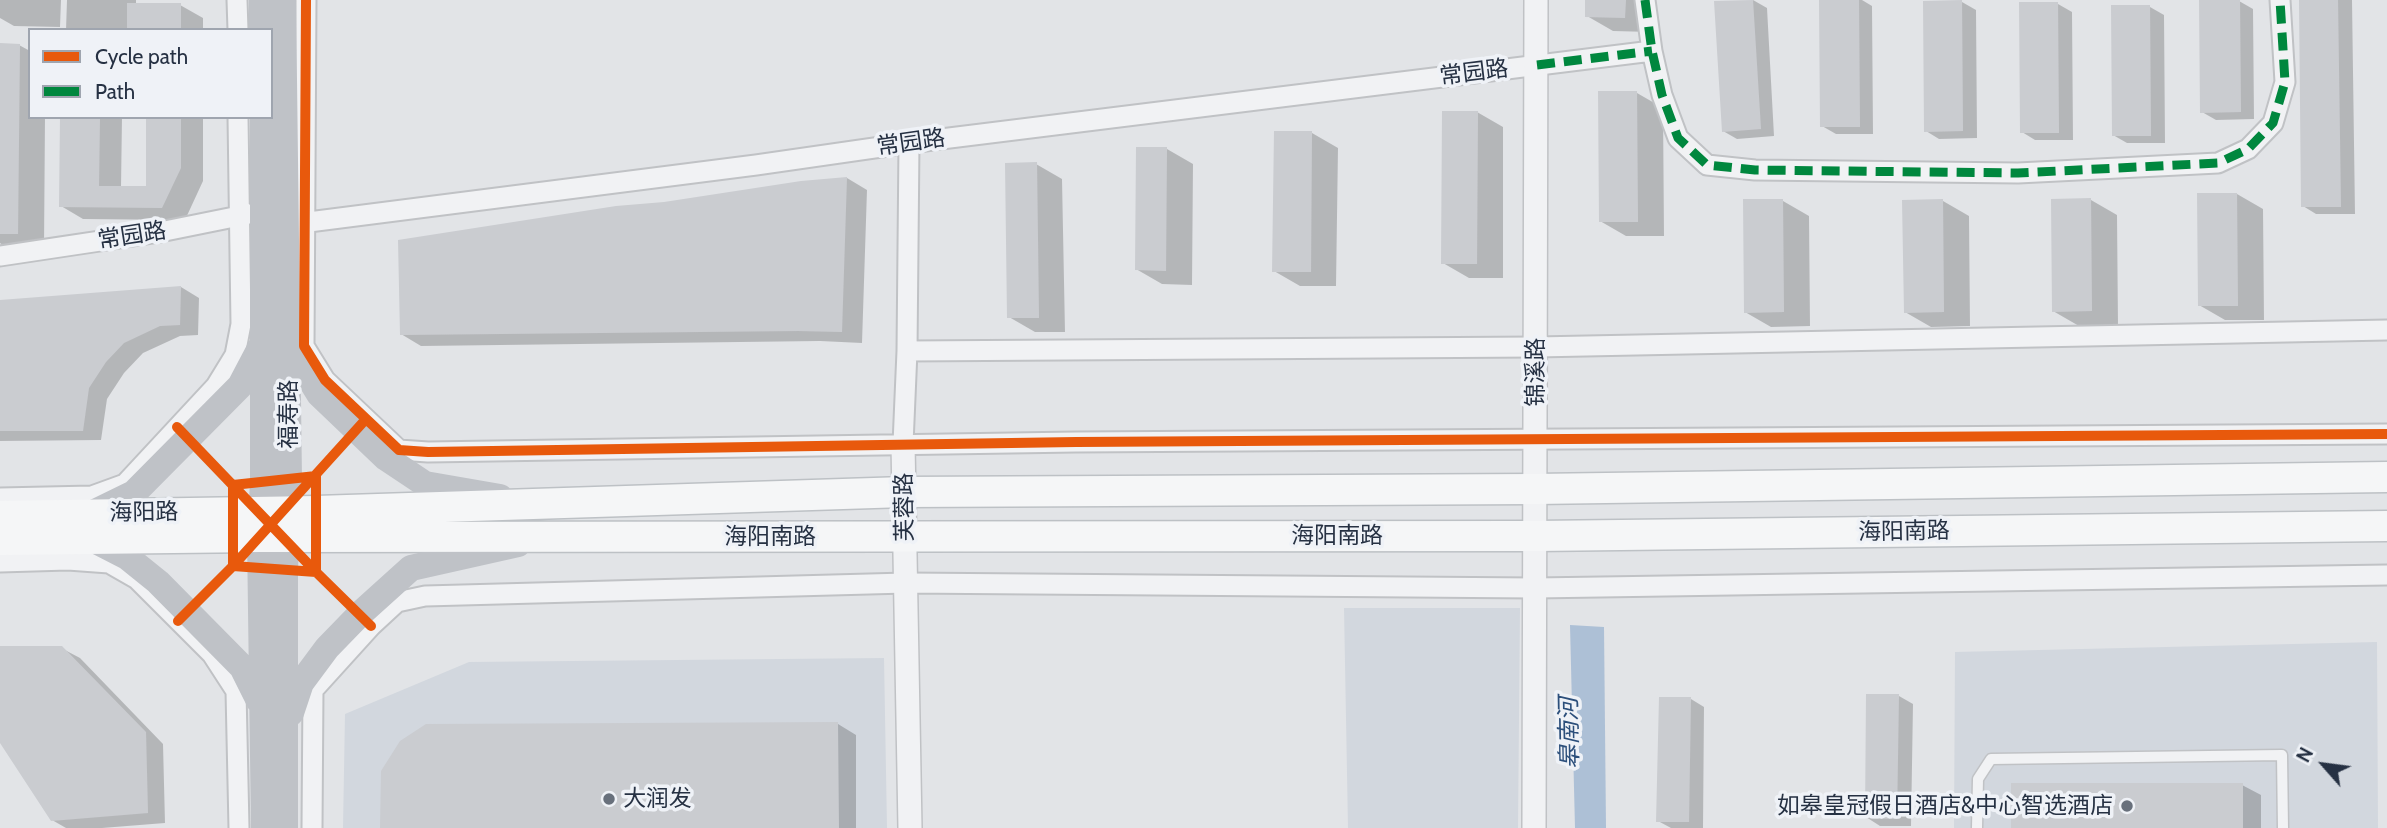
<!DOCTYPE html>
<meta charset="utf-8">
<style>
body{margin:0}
#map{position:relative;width:2387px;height:828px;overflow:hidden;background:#e2e4e7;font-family:Cabin,sans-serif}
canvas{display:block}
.legend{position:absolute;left:28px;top:28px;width:245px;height:91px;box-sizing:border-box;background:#eff2f7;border:2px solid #9fa5af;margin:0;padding:9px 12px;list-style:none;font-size:21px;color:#263143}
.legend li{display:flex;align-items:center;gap:14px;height:35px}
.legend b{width:35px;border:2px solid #9fa5af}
.north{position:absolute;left:2289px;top:730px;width:70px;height:70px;-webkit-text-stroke:5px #eff2f7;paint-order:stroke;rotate:298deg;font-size:19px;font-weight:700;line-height:28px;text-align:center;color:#263143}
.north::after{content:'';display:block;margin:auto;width:24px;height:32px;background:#263143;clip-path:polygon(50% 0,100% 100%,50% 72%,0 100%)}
</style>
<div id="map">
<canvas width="2387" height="828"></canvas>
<ul class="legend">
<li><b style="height:9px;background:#e8590c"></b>Cycle path</li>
<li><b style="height:9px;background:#00873e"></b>Path</li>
</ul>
<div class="north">N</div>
</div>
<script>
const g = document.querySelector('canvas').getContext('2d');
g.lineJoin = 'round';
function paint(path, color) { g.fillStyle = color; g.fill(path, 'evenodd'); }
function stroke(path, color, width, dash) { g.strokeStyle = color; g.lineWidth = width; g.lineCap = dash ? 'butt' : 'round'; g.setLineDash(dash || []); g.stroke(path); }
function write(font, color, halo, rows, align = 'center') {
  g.font = font + ' Cabin,"Noto Sans SC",sans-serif'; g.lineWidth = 7; g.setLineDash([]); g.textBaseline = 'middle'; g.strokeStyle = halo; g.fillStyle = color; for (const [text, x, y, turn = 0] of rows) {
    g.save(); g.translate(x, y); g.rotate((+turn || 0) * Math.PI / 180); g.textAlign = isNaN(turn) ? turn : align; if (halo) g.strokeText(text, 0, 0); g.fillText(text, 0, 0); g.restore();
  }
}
const built = new Path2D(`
 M 1344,608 L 1520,608 L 1518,828 L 1348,828 Z
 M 2377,642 L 2378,828 L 1954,828 L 1955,652 Z
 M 884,658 L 887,828 L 343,828 L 345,714 L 469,662 Z`);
const water = new Path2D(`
 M 1570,625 L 1604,627 L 1606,828 L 1575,828 Z`);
const shadow = new Path2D(`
 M 0,0 L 61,0 L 60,27 L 14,26 L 0,18 Z
 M 67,0 L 136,0 L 136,5 L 180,5 L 203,18 L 203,30 L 66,30 Z
 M 1587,0 L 1651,0 L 1651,32 L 1613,31 L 1587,16 Z
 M 1753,0 L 1767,8 L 1774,136 L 1737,139 L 1723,131 Z
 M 1821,0 L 1862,0 L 1872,6 L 1873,134 L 1836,134 L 1822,126 Z
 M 2301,0 L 2352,0 L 2355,214 L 2316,214 L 2303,206 Z
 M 2239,1 L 2253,9 L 2254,119 L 2216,120 L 2202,112 Z
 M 1962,2 L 1976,10 L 1977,138 L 1939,139 L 1926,131 Z
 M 2058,4 L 2072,12 L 2073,140 L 2035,140 L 2022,132 Z
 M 2150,7 L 2164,15 L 2165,143 L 2127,143 L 2113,135 Z
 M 0,45 L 19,45 L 30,51 L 30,117 L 45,117 L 44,248 L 7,248 L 0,243 Z
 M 1637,93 L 1663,108 L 1664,236 L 1626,236 L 1600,221 Z
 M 1477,112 L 1503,127 L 1503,278 L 1469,278 L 1443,263 Z
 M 62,117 L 122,117 L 121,188 L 148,188 L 148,117 L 203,117 L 203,181 L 185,220 L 83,219 L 61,206 Z
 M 1312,133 L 1338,148 L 1336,286 L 1300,286 L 1274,271 Z
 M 1167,149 L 1193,164 L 1192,285 L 1162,284 L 1136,269 Z
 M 1036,164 L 1062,179 L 1065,332 L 1035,332 L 1009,317 Z
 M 847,178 L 867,190 L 862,343 L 820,341 L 421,346 L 401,334 Z
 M 2237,194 L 2263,209 L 2264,320 L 2225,320 L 2199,305 Z
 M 2091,200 L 2117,215 L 2118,325 L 2079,326 L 2053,311 Z
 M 1783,201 L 1809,216 L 1810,326 L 1771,327 L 1745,312 Z
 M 1943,201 L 1969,216 L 1970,326 L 1931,327 L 1905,312 Z
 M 181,287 L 199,298 L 198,335 L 180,336 L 143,353 L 124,373 L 107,399 L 101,440 L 0,441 L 0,302 Z
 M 0,647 L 61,648 L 80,658 L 163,744 L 165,823 L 102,828 L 66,828 L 52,820 L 0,741 Z
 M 1899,696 L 1913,704 L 1911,826 L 1880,826 L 1866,817 Z
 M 1691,699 L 1704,707 L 1703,828 L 1671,828 L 1658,821 Z
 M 838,724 L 856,735 L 856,828 L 382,828 Z
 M 2242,785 L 2261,795 L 2261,828 L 2012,828 Z`);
const building = new Path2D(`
 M 1585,0 L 1626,0 L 1625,18 L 1585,17 Z
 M 1753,0 L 1761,129 L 1722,132 L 1714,1 Z
 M 1819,0 L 1859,0 L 1860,127 L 1820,127 Z
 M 1962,0 L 1963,131 L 1924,132 L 1923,1 Z
 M 2199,0 L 2240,0 L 2241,112 L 2200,113 Z
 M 2299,0 L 2338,0 L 2341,207 L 2301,207 Z
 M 2019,2 L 2058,2 L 2059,133 L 2020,133 Z
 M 127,3 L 181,3 L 181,30 L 127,30 Z
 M 2111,5 L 2150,5 L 2151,136 L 2112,136 Z
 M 0,43 L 20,44 L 18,234 L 0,234 Z
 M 1598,91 L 1637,91 L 1638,222 L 1599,222 Z
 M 1442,111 L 1478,111 L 1477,264 L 1441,264 Z
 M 60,117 L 100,117 L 99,186 L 146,186 L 146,117 L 181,117 L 181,168 L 162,208 L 59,207 Z
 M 1274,131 L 1312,131 L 1311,272 L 1272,272 Z
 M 1136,147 L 1167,147 L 1166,271 L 1135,270 Z
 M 1037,162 L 1039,318 L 1007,318 L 1005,163 Z
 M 847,177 L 842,332 L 798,331 L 400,335 L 398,240 L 616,206 L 664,202 L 801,181 Z
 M 2197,193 L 2237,193 L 2238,306 L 2198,306 Z
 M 2091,198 L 2092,311 L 2052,312 L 2051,199 Z
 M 1743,199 L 1783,199 L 1784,312 L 1744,313 Z
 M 1943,199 L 1944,312 L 1904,313 L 1902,200 Z
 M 181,286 L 180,325 L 160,326 L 124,343 L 106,362 L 89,388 L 83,431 L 0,431 L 0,300 Z
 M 0,646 L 62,646 L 146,732 L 148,813 L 51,821 L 0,743 Z
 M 1866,694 L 1899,694 L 1897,819 L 1865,818 Z
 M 1659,697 L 1691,697 L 1689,822 L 1656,822 Z
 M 838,722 L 839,828 L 380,828 L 381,771 L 400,741 L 426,724 Z
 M 2011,783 L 2243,783 L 2243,828 L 2011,828 Z`);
const service = new Path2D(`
 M 1977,828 L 1978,779 L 1991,759 L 2282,755 L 2283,828`);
const minor = new Path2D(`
 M 237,0 L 238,30
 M 306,0 L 304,346 L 325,380 L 399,450 L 428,452 L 1076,442 L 2387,434
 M 1645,0 L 1652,51 L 1662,95 L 1678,138 L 1707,165 L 1755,170 L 2018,173 L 2218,163 L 2248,149 L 2273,123 L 2285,82 L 2280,0
 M 293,224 L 756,165 L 909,143 L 1652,51
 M 0,256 L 160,232 L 249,214
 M 907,351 L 1536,347 L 2387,330
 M 903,444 L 907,351 L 909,143
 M 0,498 L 92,496 L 125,484 L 216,386 L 235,355 L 241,324 L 238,117
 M 0,562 L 68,560 L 109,563 L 137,579 L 212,654 L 236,691 L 239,828
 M 312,828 L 313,690 L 371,626 L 397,602 L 425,596 L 906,583 L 1535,588 L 2387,575`);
const tertiary = new Path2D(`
 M 903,444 L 910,828
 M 1534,828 L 1536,0`);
const secondary = new Path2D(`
 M 262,0 L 262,30
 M 283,0 L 289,479 L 285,570 L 285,828
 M 263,117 L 263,482 L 260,537 L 264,828
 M 289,345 L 319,394 L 386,458 L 425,484 L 500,497
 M 91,514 L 134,493 L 240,386 L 260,348
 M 92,539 L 127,557 L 158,582 L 242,667 L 259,701
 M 291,713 L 301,683 L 327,648 L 360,614 L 411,568 L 518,544`);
const primary = new Path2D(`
 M 0,516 L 316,511 L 905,492 L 1535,489 L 2387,477
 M 0,540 L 260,537 L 1536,536 L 2387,526`);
const quiet = new Path2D(`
 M 1645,0 L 1652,51 L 1662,95 L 1678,138 L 1707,165 L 1755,170 L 2018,173 L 2218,163 L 2248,149 L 2273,123 L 2285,82 L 2280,0
 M 1537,65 L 1652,51`);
const cycleway = new Path2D(`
 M 306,0 L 304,346 L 325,380 L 399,450 L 428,452 L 1076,442 L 2387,434
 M 177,427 L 316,572 L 371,626
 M 316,476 L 316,572 L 233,566 L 233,485 Z
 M 178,621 L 233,566 L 366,419`);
const markers = [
 [609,799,7,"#68707c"],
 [2127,806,7,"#68707c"]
];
const streetNames = [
 ["常园路",1474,73,-7],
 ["常园路",911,143,-8],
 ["常园路",132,236,-9],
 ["锦溪路",1536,372,-90],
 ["福寿路",289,414,-90],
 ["芙蓉路",905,507,-91],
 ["海阳路",144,513,-1],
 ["海阳南路",1904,532,-1],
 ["海阳南路",1337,536],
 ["海阳南路",770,537]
];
const poiNames = [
 ["大润发",623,799],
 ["如皋皇冠假日酒店&中心智选酒店",2113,806,"right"]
];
const waterNames = [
 ["皋南河",1570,733,-91]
];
paint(built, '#d2d7de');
paint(water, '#adc0d6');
paint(shadow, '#0003');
paint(building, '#caccd0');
stroke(service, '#c0c2c5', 13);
stroke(minor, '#c0c2c5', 23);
stroke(tertiary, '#c0c2c5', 26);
stroke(primary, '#bdc1c5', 33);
stroke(service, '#f1f2f4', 10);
stroke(minor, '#f1f2f4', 19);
stroke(tertiary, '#f1f2f4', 23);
stroke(secondary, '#bfc2c7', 26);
stroke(primary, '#f5f6f7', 30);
stroke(quiet, '#00873e', 9, [18, 9]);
stroke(cycleway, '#e8590c', 10);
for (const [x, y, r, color] of markers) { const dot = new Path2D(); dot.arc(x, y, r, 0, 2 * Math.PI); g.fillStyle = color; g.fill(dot); stroke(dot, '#eff2f7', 2.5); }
write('23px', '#263143', '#eff2f7', streetNames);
write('23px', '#263143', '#eff2f7', poiNames, 'left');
write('italic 24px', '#2c4f7b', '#eff2f7', waterNames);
</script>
